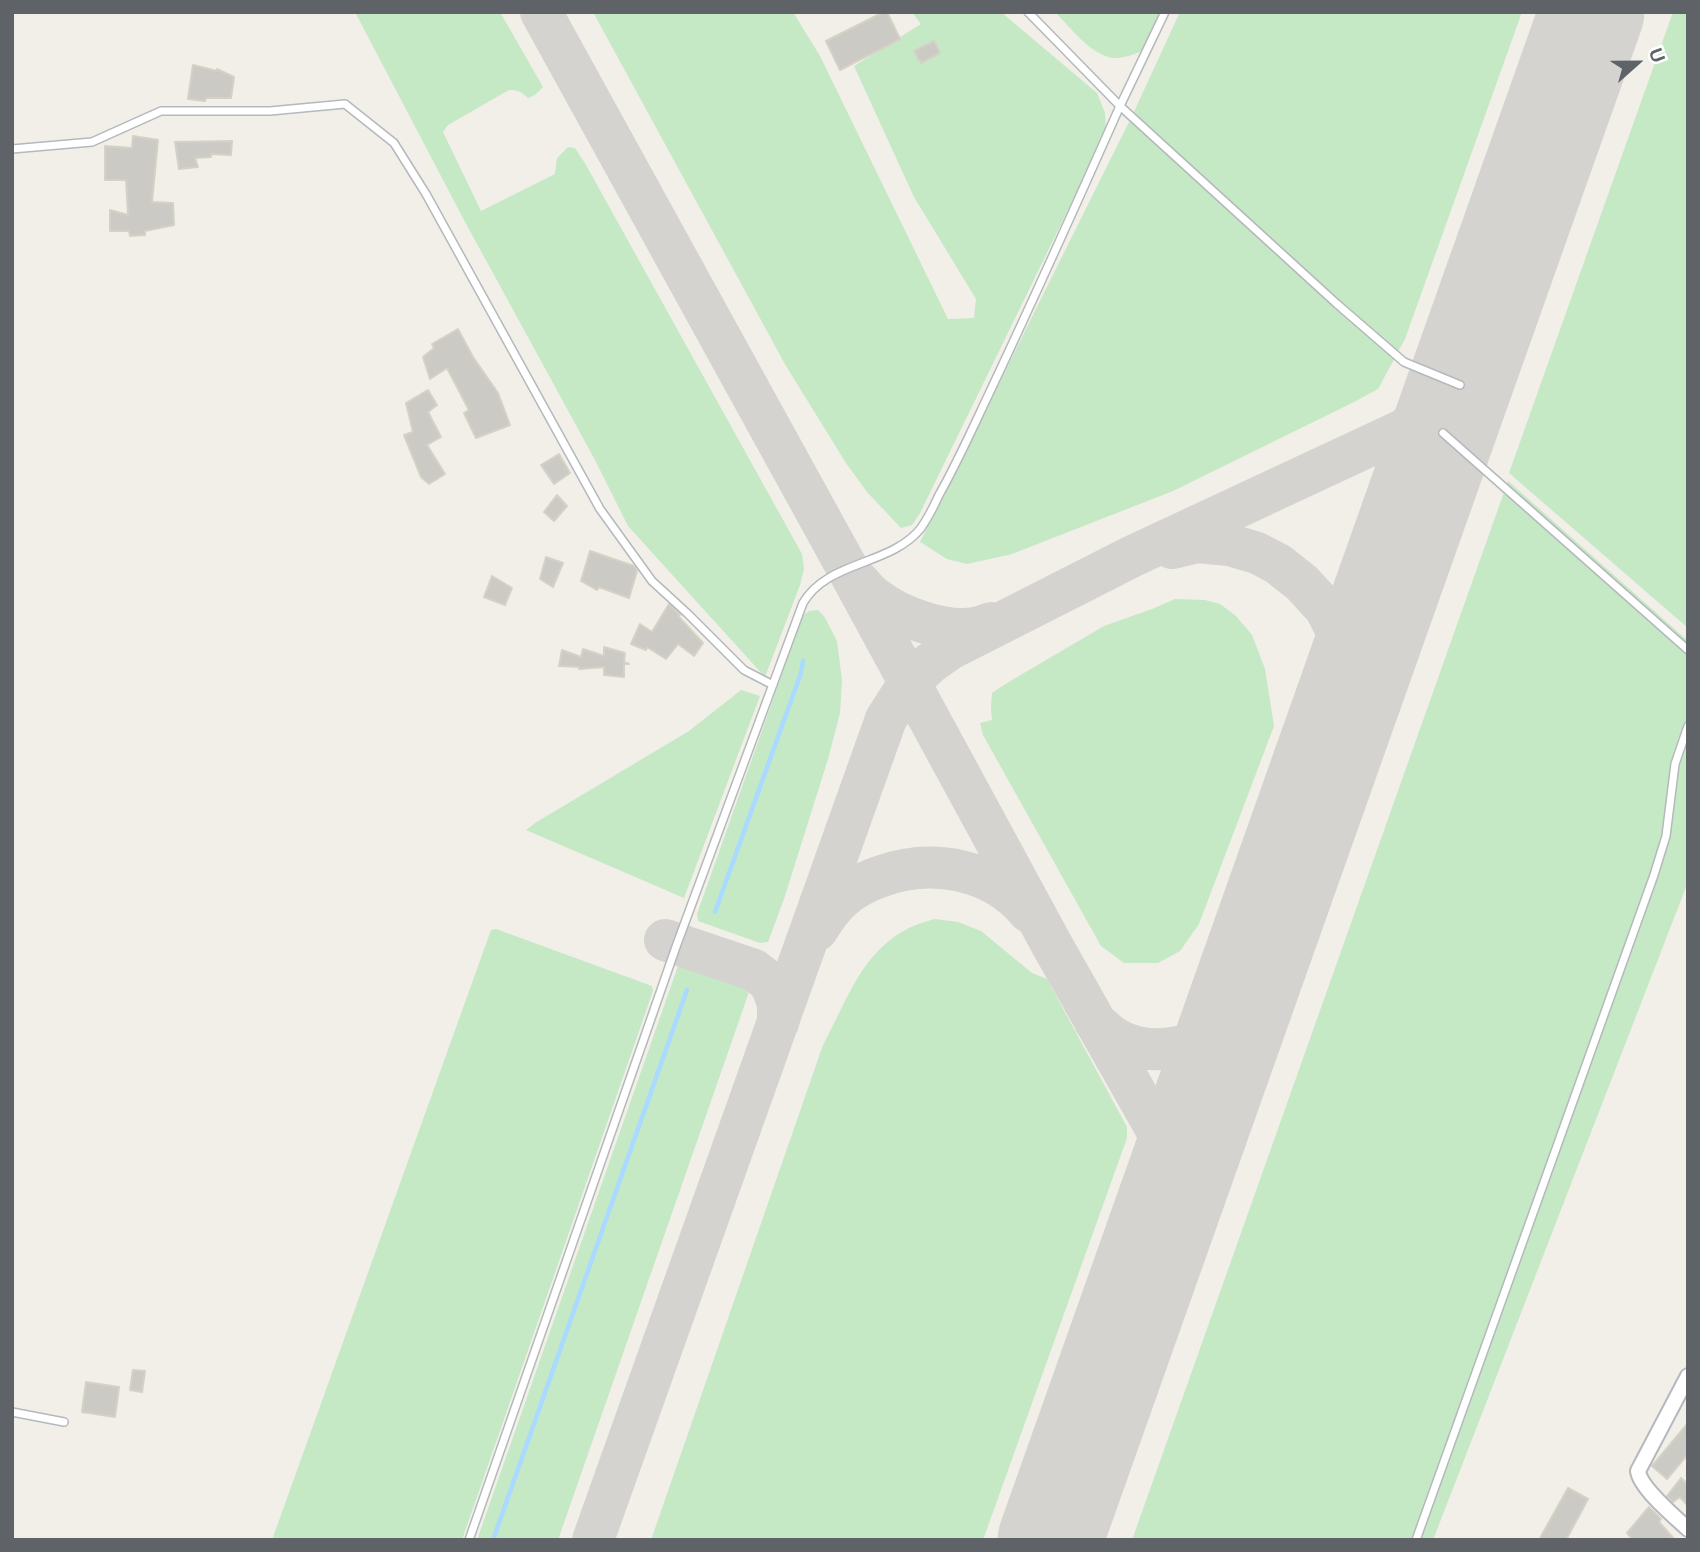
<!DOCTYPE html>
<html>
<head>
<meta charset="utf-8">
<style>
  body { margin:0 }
  #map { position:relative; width:1700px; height:1552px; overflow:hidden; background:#f1efe8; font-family:Helvetica,sans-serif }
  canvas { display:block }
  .frame { position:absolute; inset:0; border:14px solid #5f6368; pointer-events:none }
  .north { position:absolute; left:1602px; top:28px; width:70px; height:70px; -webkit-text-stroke:5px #fff; paint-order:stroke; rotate:69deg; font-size:19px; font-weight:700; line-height:28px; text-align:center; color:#5f6368 }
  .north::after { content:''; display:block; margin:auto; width:24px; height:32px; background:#5f6368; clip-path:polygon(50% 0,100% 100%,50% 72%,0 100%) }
</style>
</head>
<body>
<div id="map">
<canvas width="1700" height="1552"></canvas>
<div class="frame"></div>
<div class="north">U</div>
</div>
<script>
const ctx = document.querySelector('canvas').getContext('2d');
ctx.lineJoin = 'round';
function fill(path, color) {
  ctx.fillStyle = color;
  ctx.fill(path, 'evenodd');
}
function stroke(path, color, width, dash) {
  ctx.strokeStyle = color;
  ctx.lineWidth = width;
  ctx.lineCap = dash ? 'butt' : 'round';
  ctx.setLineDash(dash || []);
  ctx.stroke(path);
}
const green = new Path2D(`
  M355,12H500L543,87L535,95L528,98C522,92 518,90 509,90L448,125L443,132L481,211L555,174L557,158L568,147L575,148L586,165L802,554L804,569L800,585L765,677L628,526L595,460L464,220Z
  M593,12H793L820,56L948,319L974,318L976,299L914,197L854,66L921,24L912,12H1001L1097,93L1105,113L1106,132L920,513L912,525L901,528L867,492L846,463L786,366Z
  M1055,12H1162L1143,51C1134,54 1125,58 1116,58C1093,58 1070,27 1055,12Z
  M1180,12H1522L1405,339L1378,389L1354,402L1173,491L1012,554L967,564L947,559L920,542L1132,116Z
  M1673,12H1688V628L1509,473Z
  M1508,481L1688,641V882L1433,1540H1132Z
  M1175,599L1205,600L1220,604L1236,616L1252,635L1265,669L1274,726L1199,924L1180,951L1158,963H1124L1101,946L983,735L980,723L992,720L991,707L992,693L1007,683L1104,626L1152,609Z
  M818,610L824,616L837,641L842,680L840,713L828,759L784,899L768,942L760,943L698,921L697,914L803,615L809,611Z
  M741,690L760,696L684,898L526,830L535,823L689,731Z
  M935,919L958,922L981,931L1032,973L1047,979L1127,1127V1138L983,1540H651L823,1045C847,1001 861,952 909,928C917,924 927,921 935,919Z
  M496,929L652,986L653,991L462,1540H272L491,930Z
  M690,962L726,977L742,981L749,988L748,995L558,1540H477L678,966L683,963Z`);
const stream = new Path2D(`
  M715,912L801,673L803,661
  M493,1540L687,990`);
const taxiway = new Path2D(`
  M541,12L850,573L1052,945L1155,1127L1168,1157L1172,1179L1167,1210
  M1172,548L1197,542L1230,545L1257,553L1278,564L1302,583L1325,608L1339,635L1347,668L1344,711
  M859,582C864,588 869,594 875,598C899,617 944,633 975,628C980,627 986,625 991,623
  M817,930C824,919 831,908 840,900C851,889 867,881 882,876C933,858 993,869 1029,912
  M665,940L754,970L768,981L773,989L778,1004V1023
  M1095,1022C1101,1027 1107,1033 1113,1037C1150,1061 1195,1045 1231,1029
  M593,1540L886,719L909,683L929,664L950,649L1133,556L1403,430L1435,408L1460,385`);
const runway = new Path2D(`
  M1050,1540L1592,12`);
const building = new Path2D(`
  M884,12H887L900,39L840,70L826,41Z
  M934,41L940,53L921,63L914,51Z
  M193,65L217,71V69L234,77L231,98H206L205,101L188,99Z
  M133,136L158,140L152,202L173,203L174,225L145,231V235L130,236L129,231H110V210L128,215L126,180H105V146L132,148Z
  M232,141L231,155L211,154V157L195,158L198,167L179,169L175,142Z
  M458,329L473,357L498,393L510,425L476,438L464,413L469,410L447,368L430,379L423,357L434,348L432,344Z
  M428,390L437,405L428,412L441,437L427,445L445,474L429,484L421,477L404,435L413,432L406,403Z
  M559,454L570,473L554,484L541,465Z
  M557,495L567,506L554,521L544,512Z
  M590,551L634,566L637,571L629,598L599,587L597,590L581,581Z
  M546,557L563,563L553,587L540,579Z
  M492,576L512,588L505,605L484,597Z
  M669,604L680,615L678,616L703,643L694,656L678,644L666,659L647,647L646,650L631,644L640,624L652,632Z
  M604,647L625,653L624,662L629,664H624V677L604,675V667L579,669V667L559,666L562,650L581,657L583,649L604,656Z
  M133,1370L145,1371L142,1392L130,1390Z
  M86,1382L119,1387L115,1417L82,1412Z
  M1688,1423V1454L1667,1479L1652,1466Z
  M1681,1478L1688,1485V1506L1680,1497L1673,1502L1667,1496Z
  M1568,1488L1588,1499L1566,1540H1539Z
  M1649,1507L1661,1519L1659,1522L1675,1540H1633L1627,1533Z`);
const lane = new Path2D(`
  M1028,12L1120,106L1165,12
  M12,149L92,142L161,111H270L345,104L394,143L426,194L600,509L652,581L688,614L744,670L773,685
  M1443,433L1688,650
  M12,1412L64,1422
  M469,1540L677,944L803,603C828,560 891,566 921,528C928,518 934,506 939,495C956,465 971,432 986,400C1032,303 1076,205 1120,106L1337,304L1404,362L1460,385
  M1416,1540L1654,875L1666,836L1675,764L1688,726`);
const street = new Path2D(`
  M1688,1376L1638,1471C1640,1488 1675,1517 1688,1529`);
fill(green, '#c5e8c5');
stroke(stream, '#aadaff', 4.5);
stroke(taxiway, '#d4d3d0', 42);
stroke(runway, '#d4d3d0', 105);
fill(building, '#cccac5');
stroke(building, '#d6d1c6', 2);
stroke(lane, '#b5b8bc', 10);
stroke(street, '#b5b8bc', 18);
stroke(lane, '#fff', 7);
stroke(street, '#fff', 14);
</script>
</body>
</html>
